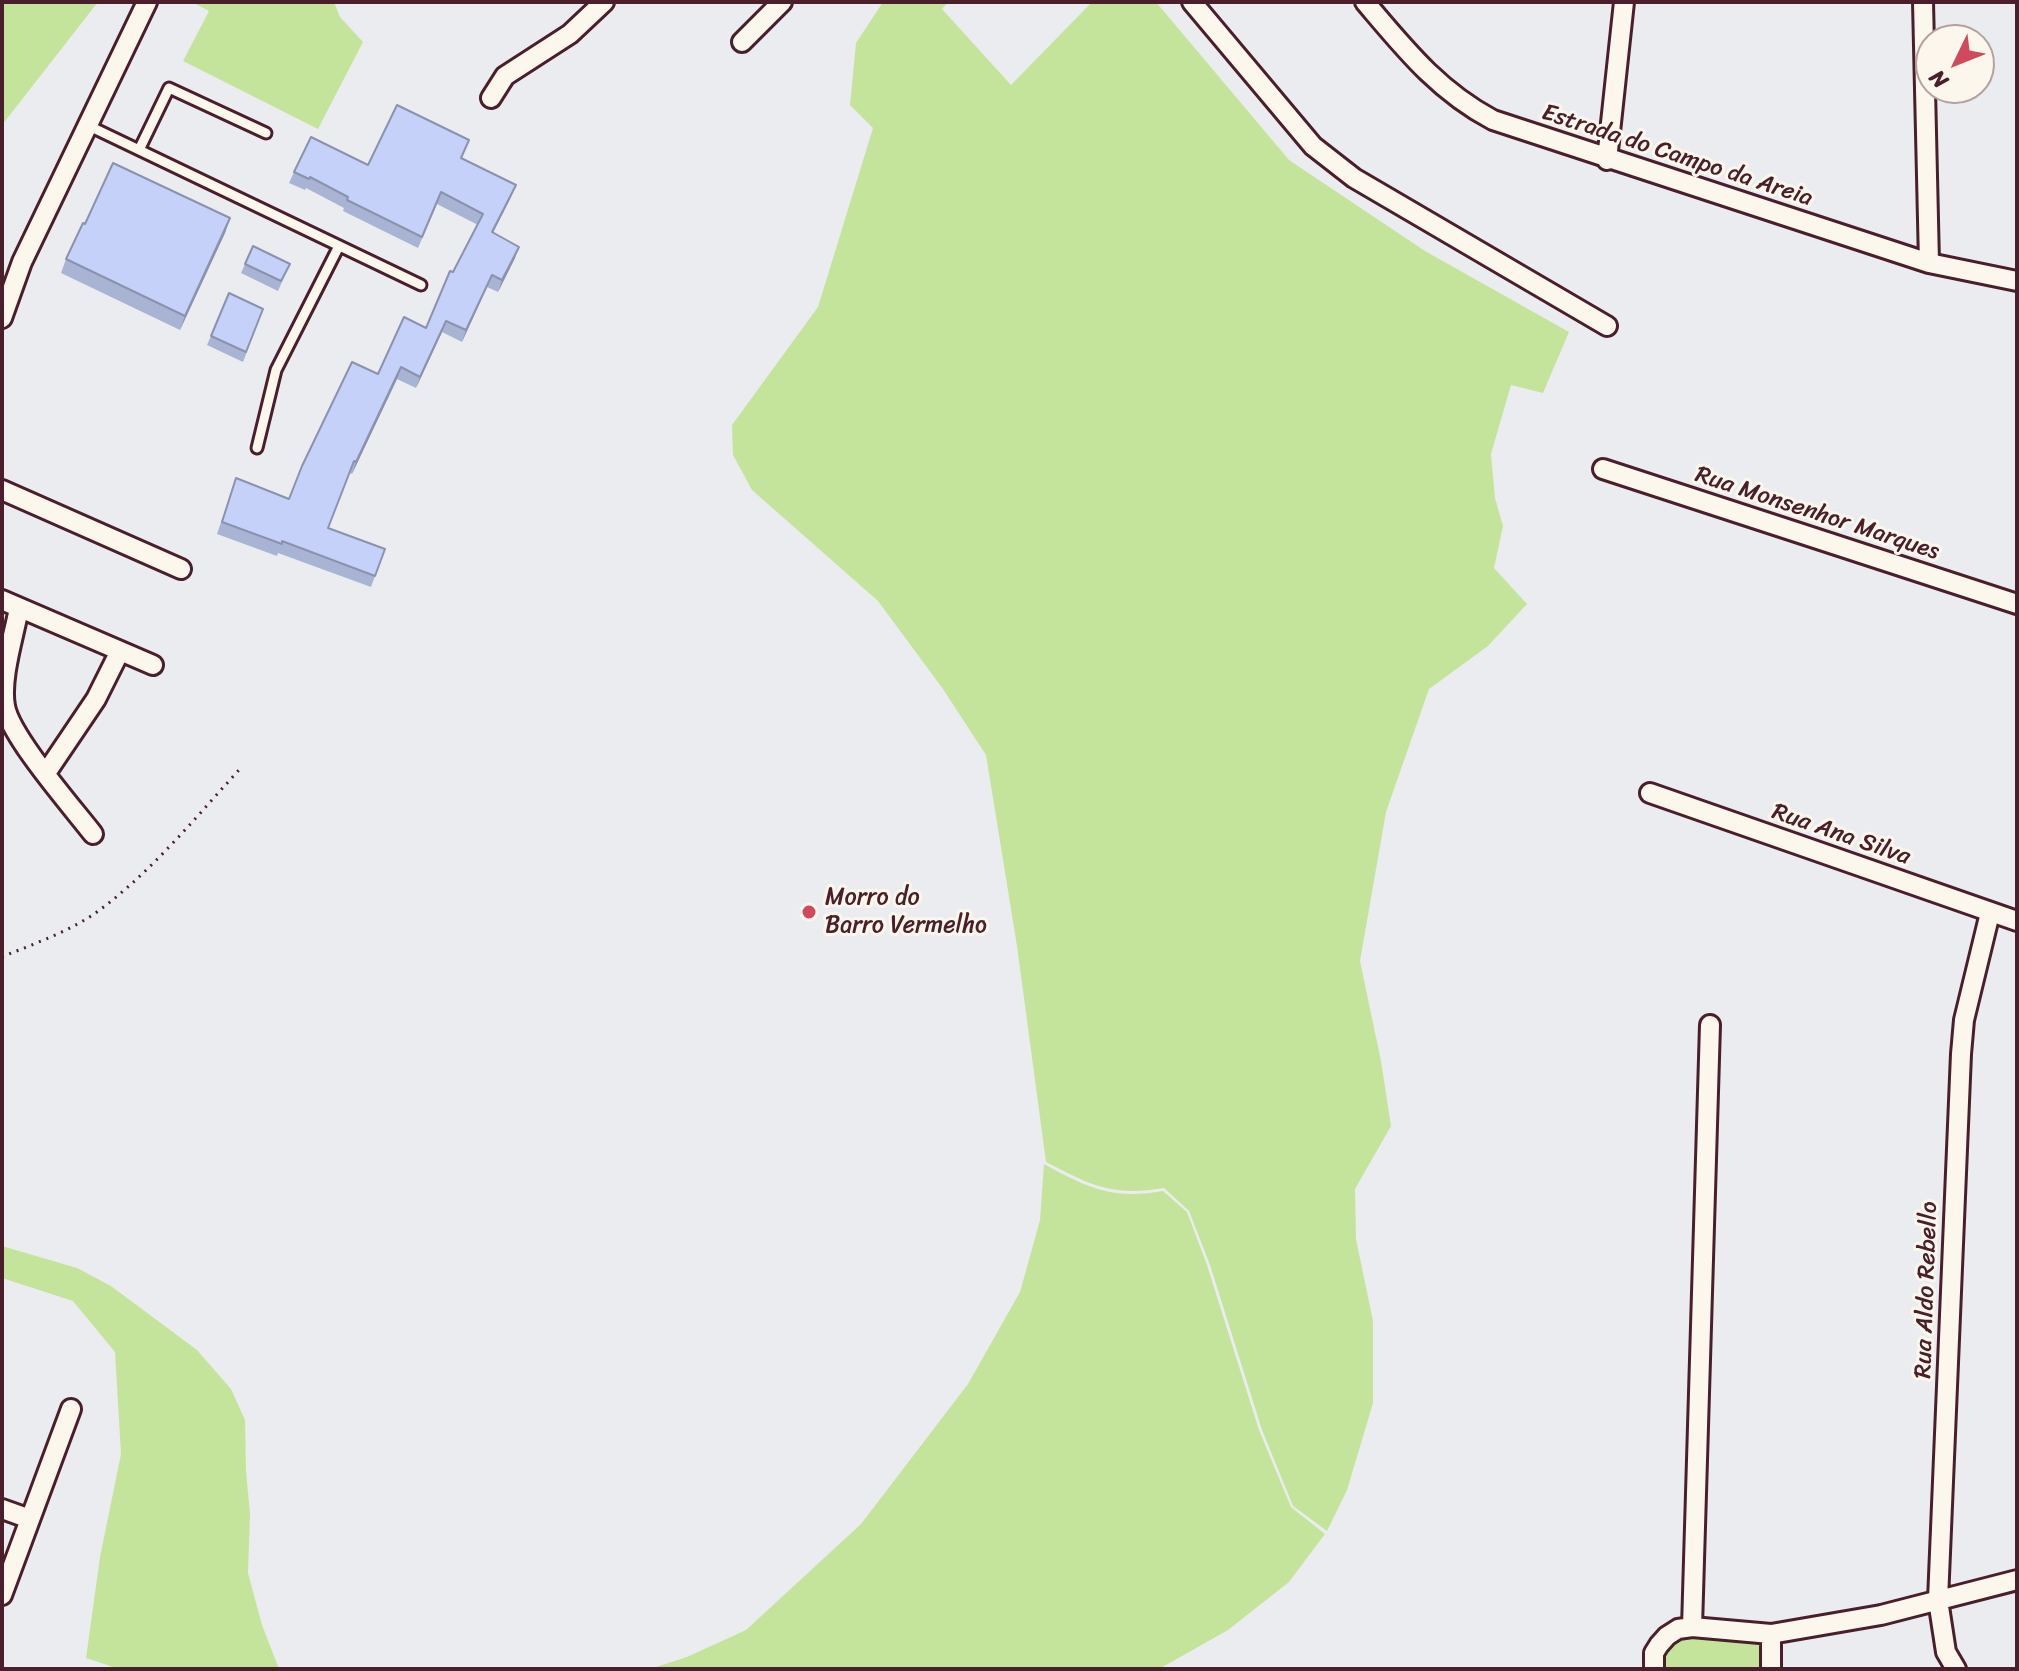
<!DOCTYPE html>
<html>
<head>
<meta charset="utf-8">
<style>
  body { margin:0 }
  #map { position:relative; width:2019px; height:1671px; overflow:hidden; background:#ebecf0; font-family:Sriracha,sans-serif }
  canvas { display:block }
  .frame { position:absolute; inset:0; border:4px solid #4a1f2b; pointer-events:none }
  .north { position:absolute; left:1915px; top:24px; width:80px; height:80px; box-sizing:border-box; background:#fbf7ec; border:2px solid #b4a19f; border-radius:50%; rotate:227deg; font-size:22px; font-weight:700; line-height:32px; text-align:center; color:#4a1f2b }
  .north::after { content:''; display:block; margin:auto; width:28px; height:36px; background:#d1495b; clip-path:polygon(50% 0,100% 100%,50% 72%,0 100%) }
</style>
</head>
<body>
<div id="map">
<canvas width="2019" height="1671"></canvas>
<div class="frame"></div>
<div class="north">N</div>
</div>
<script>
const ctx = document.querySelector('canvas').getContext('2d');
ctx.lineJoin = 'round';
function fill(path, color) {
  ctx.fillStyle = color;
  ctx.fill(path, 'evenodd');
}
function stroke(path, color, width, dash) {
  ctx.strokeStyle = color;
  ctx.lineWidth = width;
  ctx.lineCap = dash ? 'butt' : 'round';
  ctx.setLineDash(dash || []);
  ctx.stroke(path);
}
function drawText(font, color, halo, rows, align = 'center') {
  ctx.font = font + ' Sriracha,sans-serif';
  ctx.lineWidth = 6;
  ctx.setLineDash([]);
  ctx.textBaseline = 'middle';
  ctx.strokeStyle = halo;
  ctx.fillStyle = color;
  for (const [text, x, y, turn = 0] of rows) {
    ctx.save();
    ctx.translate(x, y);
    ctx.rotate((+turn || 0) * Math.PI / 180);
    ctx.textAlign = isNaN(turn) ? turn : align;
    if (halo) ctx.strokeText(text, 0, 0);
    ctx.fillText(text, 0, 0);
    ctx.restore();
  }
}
const green = new Path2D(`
  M2,2H98L2,125Z
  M192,2H334L340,17L363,42L318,129L183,61L209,11Z
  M883,2H948L942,9L1011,85L1092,2H1156L1289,160L1425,251L1569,332L1543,393L1511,385L1491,454L1495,498L1503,526L1494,568L1527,604L1488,646L1429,689L1386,812L1360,961L1381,1061L1391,1126L1355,1189L1356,1239L1373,1321V1403L1347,1490L1327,1531L1293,1506L1262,1430L1210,1265L1189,1211L1164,1188C1113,1197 1090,1185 1046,1162L1017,946L986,755L943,689L878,601L752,490L733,455L732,425L818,307L873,128L850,105L856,43Z
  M1044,1164C1088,1188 1113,1200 1163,1191L1187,1212L1207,1265L1259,1430L1291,1507L1325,1534L1289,1582L1228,1630L1159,1669H650L687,1657L746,1630L861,1524L968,1384L1020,1292L1040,1220Z
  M2,1246L77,1268L111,1286L197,1350L231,1389L245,1420L246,1471L250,1514L248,1573L262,1625L279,1669H119L86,1658L100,1557L121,1454L115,1352L73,1301L2,1278Z
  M1693,1631L1766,1636V1669H1662C1663,1647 1673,1640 1693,1631Z`);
const path = new Path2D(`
  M2,957C35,943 72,931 101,909C153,870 195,818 239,770`);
const service = new Path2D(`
  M87,125L421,285
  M139,150L169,88L266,133
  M257,448L276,370L339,246`);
const minor = new Path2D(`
  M1192,2L1313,146L1354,178L1607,326
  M1365,2C1404,48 1438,91 1493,120L1929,263L2017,281
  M1923,2L1929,263
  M742,42L782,2
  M491,98L505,76L570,34L604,2
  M1607,160L1624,2
  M2,318L22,262L147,2
  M1603,469L2017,604
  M2,490L181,569
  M2,600L153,665
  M19,608C14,636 0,678 5,706C10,736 72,807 93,834
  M46,773L96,699L120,651
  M1650,793L2017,921
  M2,1509L30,1519
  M2,1595L71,1409
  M1692,1627L1710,1025
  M1654,1669V1653L1659,1645L1667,1636L1678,1629L1692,1627L1771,1634L1881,1615L2017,1580
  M1771,1669V1634
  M1956,1669L1946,1652L1938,1600L1961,1054L1964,1020L1990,913`);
const wall = new Path2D(`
  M462,159L511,197L493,233L515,258L498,292L487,287L462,342L442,332L416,388L397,379L352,474L350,473L328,528L385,549L371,587L278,553L277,556L217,534L236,478L289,499L378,374L426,328L478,225L437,204L418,248L343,211L344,208L306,188L305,190L289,183L294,172L368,165Z
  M230,218L225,233L180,330L61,273L66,259L85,224Z
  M245,264H290L278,291L241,273Z
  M263,309L243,362L207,345L211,336Z`);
const shadedWall = new Path2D(`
  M516,185L511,197L487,244L492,232Z
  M230,218L225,233L180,330L185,316Z
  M519,247L515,258L498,292L502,280Z
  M492,275L487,287L462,342L466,330Z
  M446,321L442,332L416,388L420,377Z
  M401,367L397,379L352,474L356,462Z`);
const building = new Path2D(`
  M397,105L469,140L461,158L516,185L492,232L519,247L502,280L492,275L466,330L446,321L420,377L401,367L356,462L354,461L328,528L385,549L375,576L282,541V544L222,522L236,478L289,499L302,466L352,362L378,374L404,317L426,328L450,271L453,272L483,214L441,192L422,237L347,200L348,197L310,177L309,179L294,172L311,137L368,165Z
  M113,163L230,218L185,316L66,259L83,223L85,224Z
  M253,246L290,264L281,281L245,264Z
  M229,293L263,309L246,352L211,336Z`);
const markers = [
  [809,912,8,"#d1495b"]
];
const streetNames = [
  ["Estrada do Campo da Areia",1677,156,18],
  ["Rua Monsenhor Marques",1817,514,18],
  ["Rua Ana Silva",1841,835,19],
  ["Rua Aldo Rebello",1927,1290,-88]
];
const poiNames = [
  ["Morro do",825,898],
  ["Barro Vermelho",825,926]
];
fill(green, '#c4e49c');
stroke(service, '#4a1f2b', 15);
stroke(minor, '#4a1f2b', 24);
stroke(path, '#4a1f2b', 3, [2, 6]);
stroke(service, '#fbf7ec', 9);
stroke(minor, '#fbf7ec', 18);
fill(wall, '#a9b4d5');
fill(shadedWall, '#8a92ae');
fill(building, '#c5d1f8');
stroke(building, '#8a92ae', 2);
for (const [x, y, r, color] of markers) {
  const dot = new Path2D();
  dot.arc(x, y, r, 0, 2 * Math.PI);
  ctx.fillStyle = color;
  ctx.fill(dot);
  stroke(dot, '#fbf7ec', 3);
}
drawText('24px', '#4a1f2b', '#fbf7ec', streetNames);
drawText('24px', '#4a1f2b', '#fbf7ec', poiNames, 'left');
</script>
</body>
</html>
